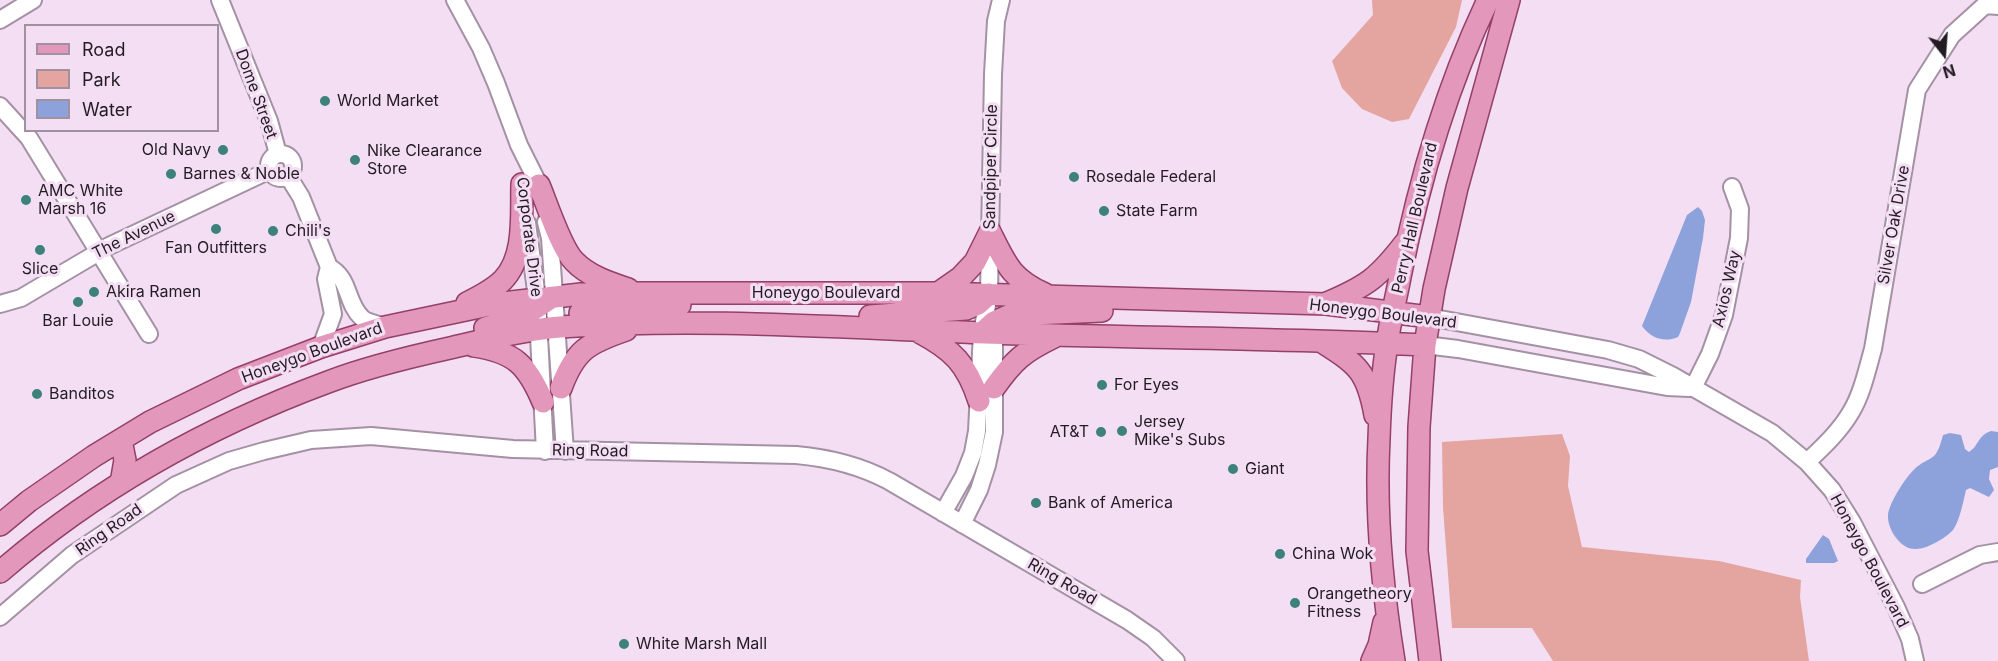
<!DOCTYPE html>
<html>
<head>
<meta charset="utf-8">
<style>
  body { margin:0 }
  #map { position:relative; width:1998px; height:661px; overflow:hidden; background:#f3def3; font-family:Inter,sans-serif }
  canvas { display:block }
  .legend { position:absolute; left:24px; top:24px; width:195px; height:108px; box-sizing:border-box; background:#f3def3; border:2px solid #a090a0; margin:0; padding:8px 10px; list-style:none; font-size:18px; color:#241c24 }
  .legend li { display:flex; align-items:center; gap:12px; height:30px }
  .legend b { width:30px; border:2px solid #a090a0 }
  .north { position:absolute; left:1914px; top:24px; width:60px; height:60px; -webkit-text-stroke:4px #f3def3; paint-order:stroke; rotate:163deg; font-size:16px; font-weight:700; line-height:24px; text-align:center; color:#241c24 }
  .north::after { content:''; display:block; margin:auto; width:21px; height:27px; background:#241c24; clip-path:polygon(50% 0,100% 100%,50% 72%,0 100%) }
</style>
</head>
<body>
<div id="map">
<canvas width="1998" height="661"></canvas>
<ul class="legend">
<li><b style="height:8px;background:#e398bb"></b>Road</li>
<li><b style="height:16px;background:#e4a4a0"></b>Park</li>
<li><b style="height:16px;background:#8da1da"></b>Water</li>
</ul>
<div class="north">N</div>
</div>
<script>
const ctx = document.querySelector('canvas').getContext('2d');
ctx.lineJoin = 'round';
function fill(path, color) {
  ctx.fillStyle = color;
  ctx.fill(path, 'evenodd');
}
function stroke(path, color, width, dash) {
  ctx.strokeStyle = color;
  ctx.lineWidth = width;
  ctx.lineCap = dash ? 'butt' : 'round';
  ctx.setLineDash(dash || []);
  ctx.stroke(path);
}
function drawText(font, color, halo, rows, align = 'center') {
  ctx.font = font + ' Inter,sans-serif';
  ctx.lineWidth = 6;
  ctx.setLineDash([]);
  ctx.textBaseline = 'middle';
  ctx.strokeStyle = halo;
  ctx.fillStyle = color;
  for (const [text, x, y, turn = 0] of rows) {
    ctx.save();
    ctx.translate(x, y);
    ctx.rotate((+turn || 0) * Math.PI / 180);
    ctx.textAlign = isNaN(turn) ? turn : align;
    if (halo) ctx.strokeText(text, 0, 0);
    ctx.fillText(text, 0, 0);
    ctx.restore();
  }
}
const green = new Path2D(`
  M1372,0H1462L1456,27L1409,119L1392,122L1362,109L1342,88L1332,61L1373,15Z
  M1562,434L1570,456L1568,486L1582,547L1719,561L1801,580L1800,597L1809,661H1553L1532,628H1452L1443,507L1442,442Z`);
const water = new Path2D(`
  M1698,207L1702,211L1705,220L1703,238L1691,302L1680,333L1678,337C1663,343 1651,338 1642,326L1687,215Z
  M1991,431L1998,432V467L1990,470L1989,479L1994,490L1989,497L1970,488L1966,490C1963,502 1960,520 1953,530C1946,538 1927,549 1916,549C1901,550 1888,530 1888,517C1887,505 1908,473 1918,466C1923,462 1929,460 1934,456C1939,451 1941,442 1943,435L1950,433L1961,435L1965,449L1969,452C1979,446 1977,436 1991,431Z
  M1823,535L1829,539L1838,561L1834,563H1806V559Z`);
const minor = new Path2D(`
  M220,0L269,121L278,154
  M455,0L481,48L496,83L519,145L539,185L541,196
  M0,20L33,0
  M0,106L29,138L149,334
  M269 166a12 12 0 1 1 24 0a12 12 0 1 1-24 0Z
  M288,176L301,197L329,267L326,279L333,314L321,347
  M546,222L550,238L565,451
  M527,223L537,298L545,451
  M329,267C351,279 345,302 362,318C367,323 378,324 385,327
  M0,304L21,298L109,246L270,170
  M1429,317L1608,350L1639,359L1673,376L1772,433L1807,462L1832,490L1852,522L1896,607L1910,639L1915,661
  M1425,345L1458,349L1667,387L1689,388
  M1693,388L1710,354L1724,315L1739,238L1740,209L1732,187
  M1807,462C1823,447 1840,431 1851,412C1862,394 1867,370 1873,349L1917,90L1952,35L1985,5L1998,6
  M943,513L964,476L973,453L977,431L982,333L989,294L993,74L996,21L1001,0
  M962,524L979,490L987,465L994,432V321
  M1922,584L1980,555L1998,552
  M0,617L72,555L176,485L229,461L264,451L311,440L371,436L513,449L796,455C830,458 859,465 889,481L1127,620L1153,638L1176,661`);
const major = new Path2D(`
  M539,185C547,204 561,248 574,261C588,276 610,283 628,289
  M990,232C1006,264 1011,279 1045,294
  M938,293L961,277L975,262L990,232
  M467,303C479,297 493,290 503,280C526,256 521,214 522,184
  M1327,303C1367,286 1378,278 1405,243
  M580,313L680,305
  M870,316L966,309L978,304L989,294
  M485,328L522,317L551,298
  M919,332C953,350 967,364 979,401
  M982,333L994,322L1010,315L1102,311
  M1322,342C1358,365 1367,371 1375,415
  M474,346C514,352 527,364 543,402
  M561,388C575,350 588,343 626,330
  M994,388C1014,360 1023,352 1054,337
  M121,440L125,460L121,483
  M0,525L29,501L94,456L150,422L238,379L321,347L385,327L494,304L581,294L637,293H938L1326,304L1429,317
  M0,572C96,489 209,426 328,382C367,367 409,357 450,348C485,340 523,330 560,327C702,317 843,328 985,333C1132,338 1279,338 1425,345
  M1372,661L1379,645L1384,622
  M1394,661C1382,587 1375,514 1379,439C1380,408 1382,375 1387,344C1390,321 1396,299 1400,277C1419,181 1446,88 1488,0
  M1430,661L1417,551L1419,427L1425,345L1434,289L1457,188L1509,0`);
const markers = [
  [325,101,6,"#3c827a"],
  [223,150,6,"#3c827a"],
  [355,160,6,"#3c827a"],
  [171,174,6,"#3c827a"],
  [1074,177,6,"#3c827a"],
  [26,200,6,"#3c827a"],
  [1104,211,6,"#3c827a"],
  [216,229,6,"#3c827a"],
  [273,231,6,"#3c827a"],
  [40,250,6,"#3c827a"],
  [94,292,6,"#3c827a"],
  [78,302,6,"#3c827a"],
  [1102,385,6,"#3c827a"],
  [37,394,6,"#3c827a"],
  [1122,431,6,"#3c827a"],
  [1101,432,6,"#3c827a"],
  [1233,469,6,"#3c827a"],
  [1036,503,6,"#3c827a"],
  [1280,554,6,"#3c827a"],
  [1295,603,6,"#3c827a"],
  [624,644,6,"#3c827a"]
];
const streetNames = [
  ["Dome Street",256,94,70],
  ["Sandpiper Circle",991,167,-89],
  ["Perry Hall Boulevard",1415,218,-77],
  ["Silver Oak Drive",1894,225,-80],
  ["The Avenue",134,235,-26],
  ["Corporate Drive",529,237,83],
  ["Axios Way",1727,289,-77],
  ["Honeygo Boulevard",826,293],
  ["Honeygo Boulevard",1383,314,7],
  ["Honeygo Boulevard",312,353,-20],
  ["Ring Road",590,451,1],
  ["Ring Road",109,530,-35],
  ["Honeygo Boulevard",1869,561,62],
  ["Ring Road",1062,582,30]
];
const poiNames = [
  ["World Market",337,101],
  ["Old Navy",211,150,"right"],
  ["Nike Clearance",367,151],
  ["Store",367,169],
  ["Barnes & Noble",183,174],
  ["Rosedale Federal",1086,177],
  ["AMC White",38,191],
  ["Marsh 16",38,209],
  ["State Farm",1116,211],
  ["Chili's",285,231],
  ["Fan Outfitters",216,248,"center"],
  ["Slice",40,269,"center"],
  ["Akira Ramen",106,292],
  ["Bar Louie",78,321,"center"],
  ["For Eyes",1114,385],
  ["Banditos",49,394],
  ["Jersey",1134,422],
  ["Mike's Subs",1134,440],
  ["AT&T",1089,432,"right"],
  ["Giant",1245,469],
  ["Bank of America",1048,503],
  ["China Wok",1292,554],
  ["Orangetheory",1307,594],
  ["Fitness",1307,612],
  ["White Marsh Mall",636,644]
];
fill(green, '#e4a4a0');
fill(water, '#8da1da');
stroke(minor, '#a491a4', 20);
stroke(major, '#944068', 24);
stroke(minor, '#fff', 16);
stroke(major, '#e398bb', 21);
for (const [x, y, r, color] of markers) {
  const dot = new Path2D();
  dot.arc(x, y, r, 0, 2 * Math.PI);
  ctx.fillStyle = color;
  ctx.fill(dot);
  stroke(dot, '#f3def3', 2);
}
drawText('16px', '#241c24', '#f3def3', streetNames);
drawText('16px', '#241c24', '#f3def3', poiNames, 'left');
</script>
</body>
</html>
